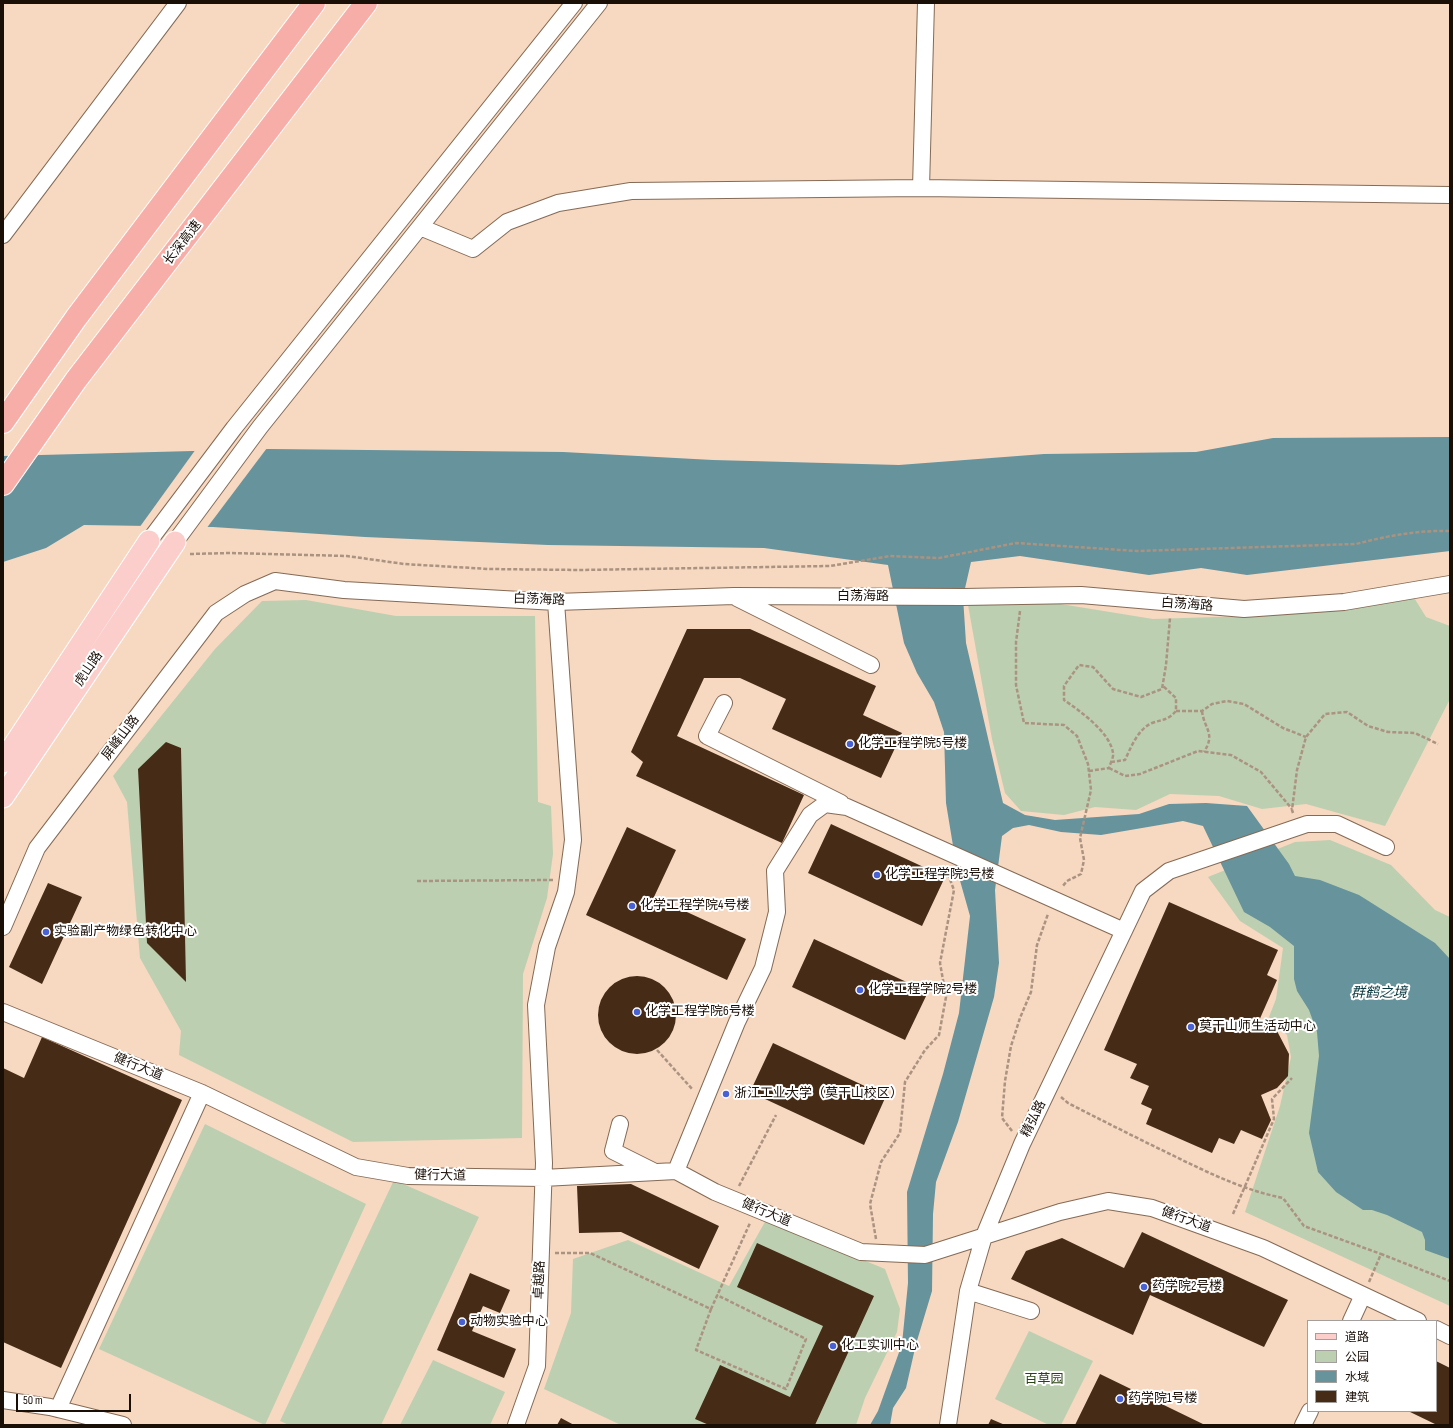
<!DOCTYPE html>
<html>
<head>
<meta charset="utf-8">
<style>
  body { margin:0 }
  #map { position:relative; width:1453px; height:1428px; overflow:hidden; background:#f7d8c1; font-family:"Sofia Sans Condensed","Noto Sans SC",sans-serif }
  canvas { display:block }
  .frame { position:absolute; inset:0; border:4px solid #190f07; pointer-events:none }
  .legend { position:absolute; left:1307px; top:1320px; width:130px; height:92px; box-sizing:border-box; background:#fff; border:1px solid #a39f9c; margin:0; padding:5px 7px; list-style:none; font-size:12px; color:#190f07 }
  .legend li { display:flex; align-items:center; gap:8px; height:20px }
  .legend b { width:20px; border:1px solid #a39f9c }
  .scale { position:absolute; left:16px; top:1394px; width:115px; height:18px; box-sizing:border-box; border:2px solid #190f07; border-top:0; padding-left:5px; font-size:12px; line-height:14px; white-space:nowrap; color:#190f07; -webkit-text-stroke:3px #fff; paint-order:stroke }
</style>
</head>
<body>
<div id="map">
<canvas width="1453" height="1428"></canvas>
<div class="frame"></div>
<ul class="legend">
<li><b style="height:5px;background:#fbcecb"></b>道路</li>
<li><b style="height:11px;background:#bdcfb1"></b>公园</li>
<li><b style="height:11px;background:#66939c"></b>水域</li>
<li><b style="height:11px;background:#462c17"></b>建筑</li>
</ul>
<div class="scale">50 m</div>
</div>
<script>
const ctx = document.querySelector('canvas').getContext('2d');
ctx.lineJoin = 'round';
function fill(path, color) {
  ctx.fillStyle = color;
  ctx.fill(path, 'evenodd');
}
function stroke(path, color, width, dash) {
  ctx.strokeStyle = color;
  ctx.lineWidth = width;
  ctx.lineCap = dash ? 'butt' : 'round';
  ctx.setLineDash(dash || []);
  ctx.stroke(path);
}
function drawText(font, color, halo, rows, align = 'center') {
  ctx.font = font + ' "Sofia Sans Condensed","Noto Sans SC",sans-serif';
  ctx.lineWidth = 4;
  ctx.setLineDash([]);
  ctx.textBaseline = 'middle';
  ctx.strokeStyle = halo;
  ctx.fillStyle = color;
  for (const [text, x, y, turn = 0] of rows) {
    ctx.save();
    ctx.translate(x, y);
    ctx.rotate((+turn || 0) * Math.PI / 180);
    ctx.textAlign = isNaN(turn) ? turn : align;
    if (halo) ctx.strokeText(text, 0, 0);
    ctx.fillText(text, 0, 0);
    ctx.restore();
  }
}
const green = new Path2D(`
  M1413,596L1426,617L1450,626V699L1385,826L1306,804L1262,809L1219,796L1170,794L1136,810L1095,807L1064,815L1021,811L1005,793L992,739L968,605L1042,601L1153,619L1280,615Z
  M306,600L396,616H535L538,802L551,806L553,854L547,898L523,974L522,1138L353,1142L179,1055L181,1031L140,958L127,802L113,776L215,649L262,601Z
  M1330,840L1391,865L1435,910L1450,917V1306L1245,1212L1280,1106L1291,1057L1287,1035L1269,1017L1276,999L1283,948L1240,921L1208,877L1295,842Z
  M205,1124L366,1204L265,1425L99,1349Z
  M394,1180L479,1217L381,1425H289L280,1421Z
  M766,1220L885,1269L900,1309L897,1332L865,1398L856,1425H621L544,1389L571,1313L573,1259L628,1240L729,1286Z
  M1029,1331L1093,1361L1061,1425H1049L995,1399Z
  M433,1360L505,1392L490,1425H400Z`);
const water = new Path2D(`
  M1450,437V551L1247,575L1201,568L1149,575L1020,556L971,562L963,597L966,643L1003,803L1025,815L1055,820L1139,814L1169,804L1206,803L1247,806L1289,864L1295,876L1320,880L1359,895L1435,943L1450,959V1259L1425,1250V1240L1422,1232L1387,1215L1372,1210H1363L1336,1192L1318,1172L1309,1133L1319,1056L1317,1032L1309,1010L1297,991L1294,979V946L1270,927L1244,912L1203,826L1183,821L1101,835L1061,832L1029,825L1013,828L1002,836L995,890L999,963L994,997L958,1122L936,1182L933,1214L932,1291L916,1344L906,1388L893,1408L890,1425H870L878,1411L902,1344L908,1283L907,1192L943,1074L959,1013L970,916L957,870L946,803L944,732L934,702L917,673L904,643L888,565L764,548L548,545L365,537L213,527L84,525L46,548L3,562V456L269,449L563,452L713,460L899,465L1044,454L1196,452L1273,438Z`);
const pier = new Path2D(`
  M267,448L206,529L139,528L196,449Z`);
const building = new Path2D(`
  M687,629H750L876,686L863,715L902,733L881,778L772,729L786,699L740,678H704L677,736L804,795L782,843L636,776L643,762L631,752Z
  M166,742L181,748L186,982L147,943L138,769Z
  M831,824L945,877L922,926L808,873Z
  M627,827L676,850L654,897L746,939L727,980L586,915Z
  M48,883L82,897L42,984L9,967Z
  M1169,902L1278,950L1267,975L1277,980L1258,1023L1277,1031L1289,1054L1288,1076L1277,1088L1261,1095L1271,1120L1262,1139L1241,1130L1234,1144L1219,1138L1212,1153L1146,1124L1152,1109L1141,1104L1149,1086L1130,1078L1137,1064L1104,1050Z
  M814,939L928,992L905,1040L792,987Z
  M598 1015a39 39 0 1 1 78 0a39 39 0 1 1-78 0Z
  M42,1037L182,1100L61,1368L3,1342V1068L24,1078Z
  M773,1043L886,1096L864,1145L750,1092Z
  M631,1184L719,1226L699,1269L621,1232L579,1233L577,1186Z
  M1142,1232L1288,1300L1264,1347L1150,1295L1133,1335L1011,1279L1026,1251L1062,1238L1124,1268Z
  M757,1243L874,1296L815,1425H709L695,1419L720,1365L790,1397L823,1326L737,1287Z
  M470,1273L510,1290L500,1313L483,1306L472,1331L516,1349L504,1378L437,1350Z
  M1436,1361L1450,1368V1425H1437L1408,1411H1436Z
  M1100,1374L1205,1425H1075Z
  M561,1418L574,1425H557Z
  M991,1419L1005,1425H988Z`);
const path = new Path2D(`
  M190,554L230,553L347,556L404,564L489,569L579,570L830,566L890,556L939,558L1016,543L1137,551L1356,544C1387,536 1418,530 1450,531
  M1020,611L1016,642V685L1024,723L1064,725L1077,736L1088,764L1091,790L1080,838L1084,860L1081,874L1067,881L1062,887
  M1176,711H1202L1212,704L1227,701L1244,704L1283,728L1306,737
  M1202,711C1204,729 1216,733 1204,752
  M1111,762L1125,760C1131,747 1138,729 1152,723C1163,719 1167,721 1176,711V698L1163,686
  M1109,768L1125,776L1140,774L1198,751L1231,755L1261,772L1292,809
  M1089,771L1109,768C1110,764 1114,757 1113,753C1110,732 1080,711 1064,700V686L1079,665L1093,667L1113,689L1141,697L1162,689L1166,665L1170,618
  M1293,813L1292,810L1297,770L1306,737L1325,714L1347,712L1368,726L1388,732L1415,733L1438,744
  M417,881L553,880
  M657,1050L693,1090
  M1061,1097L1068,1103C1103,1121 1137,1138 1172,1155C1209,1173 1243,1190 1283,1198L1304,1226L1381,1254
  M1012,1131L1002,1118L1005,1081L1011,1046L1020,1018L1031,992L1037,945L1048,914
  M739,1186L776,1115
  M1233,1214L1274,1119L1272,1099L1292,1078
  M876,1239L870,1204L881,1162L900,1133L905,1082L925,1050L939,1035L946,997L940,963L954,890L946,869
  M555,1253H590L711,1309L750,1223
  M1369,1282L1381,1254L1450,1281
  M711,1309L696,1350L786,1389L806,1339L717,1295`);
const minor = new Path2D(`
  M921,188L926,3
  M420,227L473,249L507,222L558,203L631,191L921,188L1450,195
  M3,235L178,3
  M149,541L234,428L574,3
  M175,542L260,427L599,3
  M737,598L871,665
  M724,703L707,736L841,803
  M3,927L37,848L216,613L245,594L275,581L344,590L556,602L734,596L963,597L1081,595L1244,609L1344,602L1450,584
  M3,1012L202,1093L356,1167L408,1176L543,1178L676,1171L715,1192L861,1252L925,1255L1060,1212L1108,1201L1152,1208L1263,1248L1418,1321
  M620,1124L613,1151L653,1171
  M676,1171L737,1022L763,968L777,912L775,871L810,815L825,804L847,807L1124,931
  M968,1291L1031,1311
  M1351,1321L1363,1295
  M1436,1329L1450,1336
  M3,1400L50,1407L123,1425
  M58,1409L202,1093
  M516,1425L537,1366L544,1163L536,1005L547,947L566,892L573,840L556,602
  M948,1425L968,1291L984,1236L1022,1144L1143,891L1169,871L1307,824H1337L1386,847
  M1303,1425L1310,1411`);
const major = new Path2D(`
  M3,762L149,541
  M3,797L175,542`);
const highway = new Path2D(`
  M3,422L76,318L314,3
  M3,484L76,380L366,3`);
const markers = [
  [850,744,4,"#4862d6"],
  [877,875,4,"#4862d6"],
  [632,906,4,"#4862d6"],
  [46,932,4,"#4862d6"],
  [860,990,4,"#4862d6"],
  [637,1012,4,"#4862d6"],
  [1191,1027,4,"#4862d6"],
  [726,1094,4,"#4862d6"],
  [1144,1287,4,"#4862d6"],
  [462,1322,4,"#4862d6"],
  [833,1346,4,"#4862d6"],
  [1120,1399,4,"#4862d6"]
];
const streetNames = [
  ["长深高速",183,243,-52],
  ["白荡海路",863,597],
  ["白荡海路",539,600,2],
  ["白荡海路",1187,605,4],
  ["虎山路",89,669,-56],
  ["屏峰山路",121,738,-53],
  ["健行大道",138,1067,22],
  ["精弘路",1034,1119,-64],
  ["健行大道",440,1176,1],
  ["健行大道",766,1213,23],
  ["健行大道",1186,1220,20],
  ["卓越路",540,1280,-88]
];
const poiNames = [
  ["化学工程学院5号楼",858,744],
  ["化学工程学院3号楼",885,875],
  ["化学工程学院4号楼",640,906],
  ["实验副产物绿色转化中心",54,932],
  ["化学工程学院2号楼",868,990],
  ["化学工程学院6号楼",645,1012],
  ["莫干山师生活动中心",1199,1027],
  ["浙江工业大学（莫干山校区）",734,1094],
  ["药学院2号楼",1152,1287],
  ["动物实验中心",470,1322],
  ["化工实训中心",841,1346],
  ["药学院1号楼",1128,1399]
];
const parkNames = [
  ["百草园",1044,1380]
];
const waterNames = [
  ["群鹤之境",1379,993]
];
fill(green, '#bdcfb1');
fill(water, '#66939c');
fill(pier, '#f7d8c1');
fill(building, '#462c17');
stroke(minor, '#856a55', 18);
stroke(major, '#fff', 23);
stroke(highway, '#fff', 24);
stroke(path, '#ab9381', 2.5, [4, 2]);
stroke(minor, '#fff', 16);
stroke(major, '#fbcecb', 21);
stroke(highway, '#f8aea8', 22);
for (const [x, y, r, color] of markers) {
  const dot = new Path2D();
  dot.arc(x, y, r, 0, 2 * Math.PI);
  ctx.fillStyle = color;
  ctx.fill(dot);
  stroke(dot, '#fff', 1.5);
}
drawText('13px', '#190f07', '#fff', streetNames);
drawText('13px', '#190f07', '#fff', poiNames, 'left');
drawText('13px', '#284211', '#fff', parkNames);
drawText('italic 14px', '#0b383f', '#fff', waterNames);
</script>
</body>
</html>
